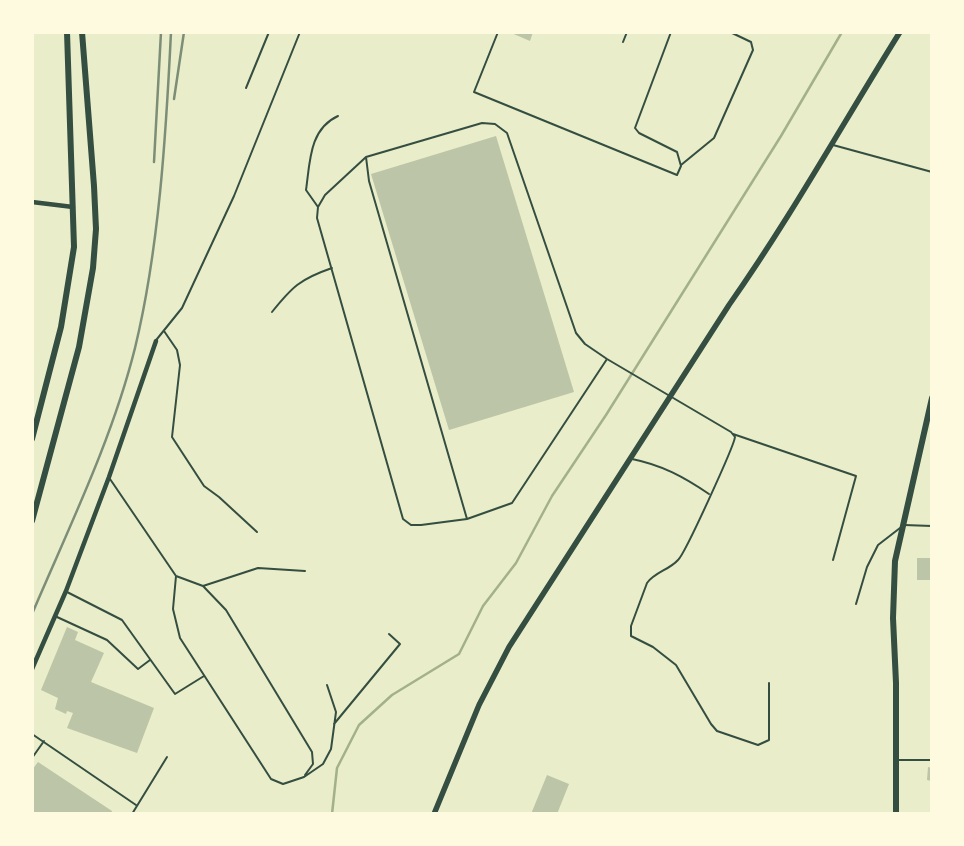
<!DOCTYPE html>
<html>
<head>
<meta charset="utf-8">
<style>
  body { margin:0 }
  #map { position:relative; width:964px; height:846px; overflow:hidden; background:#e9edc9; font-family:"Source Sans 3",sans-serif }
  canvas { display:block }
  .frame { position:absolute; inset:0; border:34px solid #fefae0; pointer-events:none }
</style>
</head>
<body>
<div id="map">
<canvas width="964" height="846"></canvas>
<div class="frame"></div>
</div>
<script>
const ctx = document.querySelector('canvas').getContext('2d');
ctx.lineJoin = 'round';
function stroke(path, color, width, dash) {
  ctx.strokeStyle = color;
  ctx.lineWidth = width;
  ctx.lineCap = dash ? 'butt' : 'round';
  ctx.setLineDash(dash || []);
  ctx.stroke(path);
}
function fill(path, color) {
  ctx.fillStyle = color;
  ctx.fill(path, 'evenodd');
}
const stream = new Path2D(`
  M332,814L337,768L359,725L392,695L459,654L483,606L516,563L552,496L606,415L781,136L842,32`);
const building = new Path2D(`
  M509,32H533L530,41Z
  M496,136L574,392L449,430L371,174Z
  M917,558H931L932,580H917Z
  M67,627L78,632L75,640L104,653L91,682L154,708L137,753L67,728L73,713L67,711L66,714L55,709L58,698L41,690Z
  M38,762L112,811L111,814H32V770Z
  M928,767L932,768V781L927,780Z
  M547,775L569,784L557,814H531Z`);
const service = new Path2D(`
  M498,32L474,92L677,175L681,166L677,152L639,133L635,128L671,32
  M623,42L627,32
  M246,88L269,32
  M833,145L932,172
  M366,157L369,181L467,519
  M681,165L714,138L753,50L751,42L730,32
  M318,207L306,190C310,163 309,129 338,116
  M272,312C292,287 300,279 332,268
  M164,331L177,350L180,365L172,437L204,486L219,497L257,532
  M157,339L182,308L234,196L300,32
  M607,359L512,503L467,519L421,525H411L403,519L317,218L318,207L325,195L366,157L482,123L495,124L507,133L576,333L585,344L607,359L731,432L735,437C734,446 685,554 678,560C669,570 655,572 647,583L631,626V636L653,647L676,665L711,724L717,731L758,745L769,740V683
  M733,434L856,476L833,560
  M632,459C662,465 684,477 709,494
  M110,479L176,576L173,609L180,638L271,779L283,784L304,777L323,764L331,749L336,712L327,685
  M904,525L932,526
  M176,576L203,586L226,610L312,752L313,764L305,775
  M203,586L258,568L305,571
  M67,592L122,620L175,694L204,676
  M856,604L867,567L878,545L900,528
  M57,617L107,640L138,669L150,660
  M334,724L400,644L389,634
  M32,734L136,805
  M32,758L44,741
  M899,760H932
  M132,814L167,757`);
const minor = new Path2D(`
  M32,202L73,207
  M32,669L66,591L109,477L156,341`);
const tertiary = new Path2D(`
  M434,814L479,705L509,647L729,305C791,217 843,123 900,32`);
const secondary = new Path2D(`
  M32,439L61,327L74,247L67,32
  M32,521L79,347L93,268L96,229L94,186L82,32
  M896,814V683L893,618L895,561L932,398`);
const rail = new Path2D(`
  M174,99L184,32
  M154,162L161,32
  M32,614C69,527 112,440 135,348C159,249 166,135 171,32`);
stroke(stream, '#a3b18a', 2.5);
fill(building, '#bcc5a7');
stroke(service, '#344e41', 2);
stroke(minor, '#344e41', 4.5);
stroke(tertiary, '#344e41', 5.5);
stroke(secondary, '#344e41', 6);
stroke(rail, '#7c8e77', 2.5);
</script>
</body>
</html>
